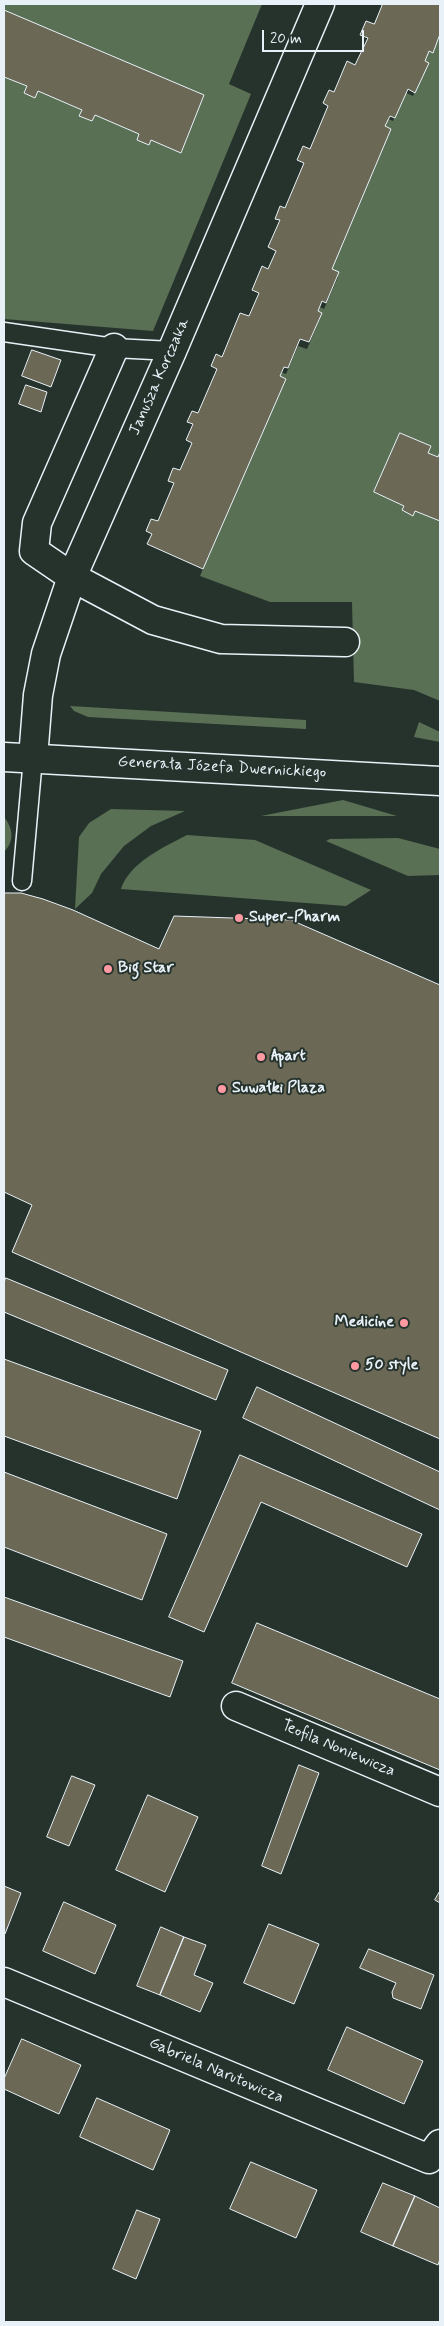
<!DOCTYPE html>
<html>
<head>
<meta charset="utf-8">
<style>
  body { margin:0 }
  #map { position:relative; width:444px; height:2326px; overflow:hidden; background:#26332d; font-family:Mynerve,sans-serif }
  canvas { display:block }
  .frame { position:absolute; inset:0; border:5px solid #e8f1f8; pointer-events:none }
  .scale { position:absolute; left:262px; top:30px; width:102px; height:22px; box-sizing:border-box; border:2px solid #e8f1f8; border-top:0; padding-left:6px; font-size:15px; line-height:18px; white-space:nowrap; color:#e8f1f8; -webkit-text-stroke:4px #26332d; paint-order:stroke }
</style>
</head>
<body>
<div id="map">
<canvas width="444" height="2326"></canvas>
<div class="frame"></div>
<div class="scale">20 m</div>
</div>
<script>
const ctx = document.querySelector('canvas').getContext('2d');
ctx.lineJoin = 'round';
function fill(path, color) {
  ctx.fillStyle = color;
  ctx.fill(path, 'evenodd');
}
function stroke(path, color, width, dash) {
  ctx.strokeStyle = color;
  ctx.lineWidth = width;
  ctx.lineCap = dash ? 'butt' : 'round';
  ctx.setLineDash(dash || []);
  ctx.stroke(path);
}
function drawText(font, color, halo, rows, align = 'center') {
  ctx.font = font + ' Mynerve,sans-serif';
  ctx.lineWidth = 4;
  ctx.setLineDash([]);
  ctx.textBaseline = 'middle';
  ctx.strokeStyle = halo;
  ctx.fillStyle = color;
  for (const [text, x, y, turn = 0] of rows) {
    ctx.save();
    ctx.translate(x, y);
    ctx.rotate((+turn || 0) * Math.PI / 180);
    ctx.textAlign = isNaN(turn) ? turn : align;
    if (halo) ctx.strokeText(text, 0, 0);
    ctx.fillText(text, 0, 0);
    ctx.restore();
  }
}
const green = new Path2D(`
  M4,4H262L229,84L251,94L153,331L4,319Z
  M440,27V701L414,690L354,682L352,602H270L200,576L281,385L275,382L280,372L286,374L298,346L307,349L320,318L314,315L318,306L324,309L338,277L329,272L386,118L393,121L406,93L413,96L426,66L420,63L425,50L429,52Z
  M70,706L306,720V729L88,717L74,711Z
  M419,722L440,732V742L414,737Z
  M343,800L397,816H261Z
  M111,809L185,811L151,826L124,846L101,874L92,893L75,909L79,837L89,823Z
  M4,817C13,828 15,841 4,852Z
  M187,835L255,840L371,890L346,906L121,889C129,863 164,847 187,835Z
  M398,838L440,849V875L408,876L326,841L330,839Z`);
const building = new Path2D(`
  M383,4H440V34L433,53L429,51L425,61L429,63L415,93L408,89L395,118L390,116L385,126L391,129L332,269L339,272L326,303L322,301L318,311L322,313L309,342L300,339L288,368L284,367L280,376L286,379L203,569L147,544L152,534L146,531L151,519L158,521L174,483L168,481L173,468L180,470L192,443L186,440L193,424L187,422L192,411L198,413L217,369L211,366L216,354L222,357L240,313L249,316L259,293L252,290L262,266L268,269L276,251L268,247L280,220L275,219L280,206L285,208L304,163L297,160L303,146L310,149L328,106L323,103L329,90L334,92L347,61L355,65L368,38L360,35L366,21L374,24Z
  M4,10L204,95L181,153L151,140L149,145L137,140L139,134L95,115L92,121L79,116L82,110L38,91L35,98L24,93L27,86L4,77Z
  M32,350L61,360L51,387L22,376Z
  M26,385L47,392L41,412L19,404Z
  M400,433L431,446L428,453L438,457L440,452V521L415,511L413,516L402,510L404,506L374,492Z
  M4,893H21L43,899L73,910L159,949L174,916L291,920L440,985V1439L12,1252L32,1205L4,1192Z
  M6,1278L228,1370L216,1400L4,1312V1283Z
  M4,1359L201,1431L177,1499L4,1436Z
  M257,1387L440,1472V1510L243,1418Z
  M240,1455L422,1534L407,1567L261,1502L204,1632L169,1617Z
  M4,1472L167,1534L142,1600L4,1547Z
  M4,1597L183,1661L170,1697L4,1637Z
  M257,1623L440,1699V1770L232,1683Z
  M299,1765L319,1773L281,1874L262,1866Z
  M72,1776L95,1785L69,1846L47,1837Z
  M148,1795L198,1817L165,1892L116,1870Z
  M4,1886L21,1893L5,1934L4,1933Z
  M440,1891V1903L435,1900Z
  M64,1902L116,1925L95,1974L43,1951Z
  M269,1924L319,1944L294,2004L244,1983Z
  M161,1927L184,1937L160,1995L137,1986Z
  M184,1937L206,1945L194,1975L213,1983L200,2012L160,1995Z
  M369,1949L434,1975L421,2009L393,1998L392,1992L396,1983L360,1968Z
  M347,2027L423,2061L404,2104L328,2070Z
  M22,2039L81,2065L59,2114L4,2089V2079Z
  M97,2098L170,2130L153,2170L80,2137Z
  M251,2162L317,2190L296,2238L230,2209Z
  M383,2183L415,2196L393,2246L361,2232Z
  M415,2196L440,2208V2259L438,2265L393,2246Z
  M137,2210L160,2219L136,2279L113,2269Z`);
const service = new Path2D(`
  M4,332L114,348L172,351
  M22,881L33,758`);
const minor = new Path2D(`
  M114,348L37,523L34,551L72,577L153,620L221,639L345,642
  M33,758L38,695L46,654L72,577L172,351L320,4
  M236,1706L440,1792`);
const tertiary = new Path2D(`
  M4,757L440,781
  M4,1982L429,2159L440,2144`);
const markers = [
  [239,918,5,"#ff9aa2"],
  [108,969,5,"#ff9aa2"],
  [261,1057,5,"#ff9aa2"],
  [222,1089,5,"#ff9aa2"],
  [404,1323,5,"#ff9aa2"],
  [355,1366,5,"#ff9aa2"]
];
const streetNames = [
  ["Janusza Korczaka",160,377,-66],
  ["Generała Józefa Dwernickiego",222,768,3],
  ["Teofila Noniewicza",338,1749,23],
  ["Gabriela Narutowicza",216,2071,23]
];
const poiNames = [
  ["Super-Pharm",249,918],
  ["Big Star",118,969],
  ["Apart",271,1057],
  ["Suwałki Plaza",232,1089],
  ["Medicine",394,1323,"right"],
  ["50 style",365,1366]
];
fill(green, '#597054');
fill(building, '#6b6955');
stroke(building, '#e8f1f8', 1);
stroke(service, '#e8f1f8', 21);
stroke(minor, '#e8f1f8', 31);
stroke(tertiary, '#e8f1f8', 31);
stroke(service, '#26332d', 18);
stroke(minor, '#26332d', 28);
stroke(tertiary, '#26332d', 28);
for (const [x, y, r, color] of markers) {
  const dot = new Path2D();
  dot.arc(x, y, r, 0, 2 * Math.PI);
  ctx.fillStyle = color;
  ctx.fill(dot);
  stroke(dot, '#26332d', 2);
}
drawText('16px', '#e8f1f8', '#26332d', streetNames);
drawText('bold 16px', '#e8f1f8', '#26332d', poiNames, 'left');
</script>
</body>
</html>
